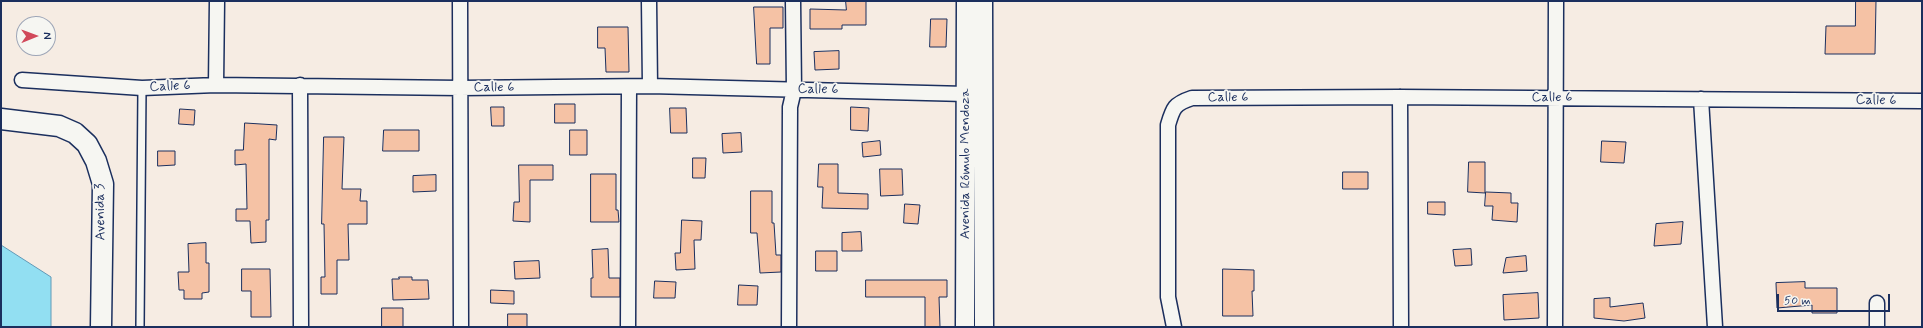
<!DOCTYPE html>
<html>
<head>
<meta charset="utf-8">
<style>
  body { margin:0 }
  #map { position:relative; width:1923px; height:328px; overflow:hidden; background:#f6ece3; font-family:Mynerve,sans-serif }
  canvas { display:block }
  .frame { position:absolute; inset:0; border:2px solid #1b2f5e; pointer-events:none }
  .north { position:absolute; left:16px; top:16px; width:40px; height:40px; box-sizing:border-box; background:#f6f6f2; border:1px solid #9ea6b7; border-radius:50%; rotate:89deg; font-size:11px; font-weight:700; line-height:16px; text-align:center; color:#1b2f5e }
  .north::after { content:''; display:block; margin:auto; width:14px; height:18px; background:#d1495b; clip-path:polygon(50% 0,100% 100%,50% 72%,0 100%) }
  .scale { position:absolute; left:1777px; top:294px; width:113px; height:18px; box-sizing:border-box; border:2px solid #1b2f5e; border-top:0; padding-left:5px; font-size:12px; line-height:14px; white-space:nowrap; color:#1b2f5e; -webkit-text-stroke:3px #f6f6f2; paint-order:stroke }
</style>
</head>
<body>
<div id="map">
<canvas width="1923" height="328"></canvas>
<div class="frame"></div>
<div class="north">N</div>
<div class="scale">50 m</div>
</div>
<script>
const ctx = document.querySelector('canvas').getContext('2d');
ctx.lineJoin = 'round';
function fill(path, color) {
  ctx.fillStyle = color;
  ctx.fill(path, 'evenodd');
}
function stroke(path, color, width, dash) {
  ctx.strokeStyle = color;
  ctx.lineWidth = width;
  ctx.lineCap = dash ? 'butt' : 'round';
  ctx.setLineDash(dash || []);
  ctx.stroke(path);
}
function drawText(font, color, halo, rows, align = 'center') {
  ctx.font = font + ' Mynerve,sans-serif';
  ctx.lineWidth = 3.5;
  ctx.setLineDash([]);
  ctx.textBaseline = 'middle';
  ctx.strokeStyle = halo;
  ctx.fillStyle = color;
  for (const [text, x, y, turn = 0] of rows) {
    ctx.save();
    ctx.translate(x, y);
    ctx.rotate((+turn || 0) * Math.PI / 180);
    ctx.textAlign = isNaN(turn) ? turn : align;
    if (halo) ctx.strokeText(text, 0, 0);
    ctx.fillText(text, 0, 0);
    ctx.restore();
  }
}
const water = new Path2D(`
  M1,245L51,277V327H1Z`);
const building = new Path2D(`
  M846,1H866V25H842V29H810V9L846,10Z
  M1856,1H1876L1875,54H1825L1826,26H1855Z
  M754,7H783V28H770V64H757Z
  M931,19H947L946,47H930Z
  M598,27H628L629,72H606L605,48H598Z
  M839,51V69L815,70L814,52Z
  M555,104H575V123H555Z
  M491,107H504V126H492Z
  M851,107L869,108L868,131L851,130Z
  M670,108H686L687,133H671Z
  M180,109L195,110L194,125L179,124Z
  M245,123L277,125L276,140L269,139V220H266V242L251,243L250,221H236V209H247L246,164L235,165V150H243Z
  M384,130H419V151H383Z
  M570,130H587V155H570Z
  M741,133L742,152L723,153L722,134Z
  M324,137H344L342,189H361L360,201H367V224H348L349,260H337V294H321V277H325L324,224H322Z
  M880,141L881,155L863,157L862,143Z
  M1602,141L1626,142L1624,163L1601,162Z
  M158,151H175V165L158,166Z
  M693,158H706L705,178H693Z
  M1469,162H1485V193L1468,192Z
  M819,164H838V193L868,194V209L822,208L823,187H818Z
  M519,165H553V180H530V222L513,221L514,202H519Z
  M880,169H902L903,195L881,196Z
  M1343,172H1368V189H1343Z
  M591,174H616V210H618L619,222H591Z
  M436,175V191L413,192V176Z
  M751,191H772V223H774L776,255H781V272L760,273L757,233H751Z
  M1486,192L1511,193V203H1518L1517,222L1492,220L1493,206H1485Z
  M1428,202H1445V215L1428,214Z
  M905,204L920,205L918,224L904,223Z
  M682,220L702,221L701,240H694L695,269L676,270L675,253H680Z
  M1683,222L1681,244L1654,246L1656,224Z
  M861,232L862,251H842V233Z
  M206,243V263H209V292L202,293V299H184V290H179L178,272H189L188,244Z
  M608,249L609,278H620V297H591V278H593L592,250Z
  M1471,249L1472,265L1455,266L1453,250Z
  M816,251H837V271H816Z
  M1526,256L1527,271L1503,273L1506,258Z
  M539,261L540,278L515,279L514,262Z
  M242,269H270L271,317H251V291H242Z
  M1223,269L1254,270V291H1252L1253,316H1223Z
  M399,277H412V280H428L429,299L393,300L392,279H399Z
  M866,280H947V297H939L940,327H925V297H866Z
  M655,281L676,282L675,298H654Z
  M1805,282V288H1837V313H1812V305L1777,308L1776,283Z
  M739,285L758,286L757,305H738Z
  M491,290L514,291V304L491,303Z
  M1538,293L1539,318L1504,320L1503,295Z
  M1610,298V307L1643,303L1645,318L1624,321L1594,318V299Z
  M382,308H403V327H382Z
  M508,314H527V327H508Z`);
const service = new Path2D(`
  M140,327L142,88`);
const minor = new Path2D(`
  M460,1L461,327
  M649,1L650,86
  M22,80L142,88L216,85L460,88L650,86L966,94
  M216,85L217,1
  M300,85L301,327
  M1400,97L1401,327
  M1701,99L1715,327
  M1877,303V327
  M628,327L629,87
  M789,327L790,107L794,90L793,1
  M1174,327L1168,297V125C1173,108 1174,104 1192,98L1400,97L1922,101
  M1555,327L1556,1`);
const tertiary = new Path2D(`
  M983,1L984,327
  M965,327L966,1`);
const secondary = new Path2D(`
  M1,119L59,126L75,133L87,144L96,161L103,184L101,327`);
const streetNames = [
  ["Calle 6",170,87,-2],
  ["Calle 6",494,88],
  ["Calle 6",818,90,1],
  ["Calle 6",1228,98],
  ["Calle 6",1552,98],
  ["Calle 6",1876,101,1],
  ["Avenida Rómulo Mendoza",966,164,-90],
  ["Avenida 3",101,212,-91]
];
fill(water, '#92dff2');
stroke(water, '#6299b7', 1);
fill(building, '#f5c2a5');
stroke(building, '#1b2f5e', 1);
stroke(service, '#1b2f5e', 10);
stroke(minor, '#1b2f5e', 17);
stroke(tertiary, '#1b2f5e', 21);
stroke(secondary, '#1b2f5e', 23);
stroke(service, '#f6f6f2', 7);
stroke(minor, '#f6f6f2', 14);
stroke(tertiary, '#f6f6f2', 18);
stroke(secondary, '#f6f6f2', 20);
drawText('14px', '#1b2f5e', '#f6f6f2', streetNames);
</script>
</body>
</html>
